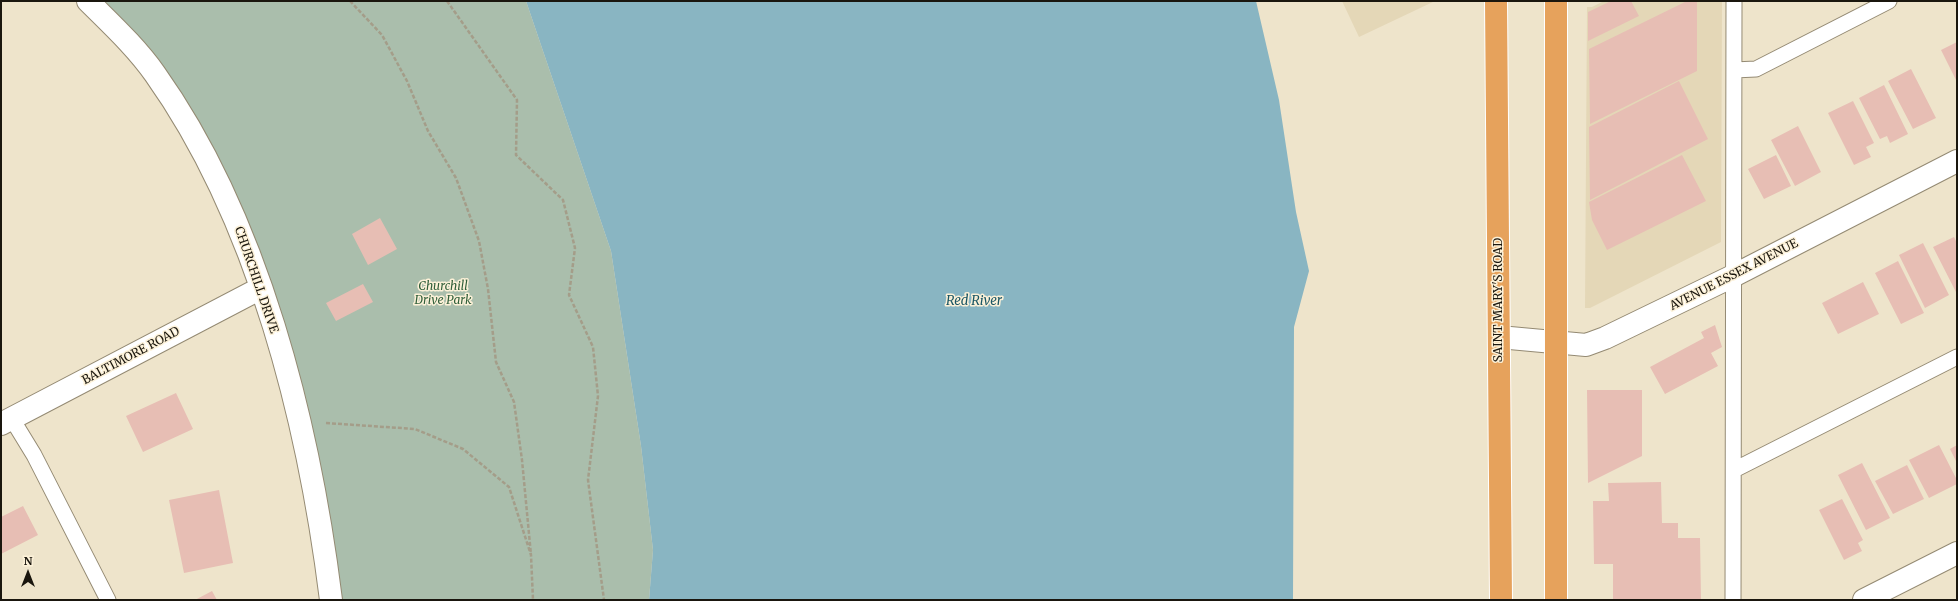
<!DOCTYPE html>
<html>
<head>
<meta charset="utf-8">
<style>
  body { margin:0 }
  #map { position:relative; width:1958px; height:601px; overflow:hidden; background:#eee4cb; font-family:Merriweather,serif }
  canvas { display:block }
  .frame { position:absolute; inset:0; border:2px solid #1a160e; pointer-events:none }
  .north { position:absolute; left:8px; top:553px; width:40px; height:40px; -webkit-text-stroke:3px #fcf1d8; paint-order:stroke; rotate:0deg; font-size:11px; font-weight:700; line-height:16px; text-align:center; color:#1a160e }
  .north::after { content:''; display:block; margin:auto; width:14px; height:18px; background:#1a160e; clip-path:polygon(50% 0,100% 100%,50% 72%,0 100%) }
</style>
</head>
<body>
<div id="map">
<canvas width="1958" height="601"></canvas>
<div class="frame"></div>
<div class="north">N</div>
</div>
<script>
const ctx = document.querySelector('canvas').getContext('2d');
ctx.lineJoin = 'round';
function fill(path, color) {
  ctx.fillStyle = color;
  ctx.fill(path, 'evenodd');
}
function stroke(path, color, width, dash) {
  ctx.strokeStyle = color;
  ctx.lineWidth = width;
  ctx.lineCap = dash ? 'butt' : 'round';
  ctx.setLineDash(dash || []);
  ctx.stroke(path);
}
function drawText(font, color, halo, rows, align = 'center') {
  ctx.font = font + ' Merriweather,serif';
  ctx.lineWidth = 3;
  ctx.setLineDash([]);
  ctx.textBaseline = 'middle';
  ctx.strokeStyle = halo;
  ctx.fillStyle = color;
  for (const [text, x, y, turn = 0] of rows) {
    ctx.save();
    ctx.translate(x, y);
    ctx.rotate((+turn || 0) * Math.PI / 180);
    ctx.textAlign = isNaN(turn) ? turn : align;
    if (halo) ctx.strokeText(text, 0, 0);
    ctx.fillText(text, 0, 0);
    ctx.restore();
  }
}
const built = new Path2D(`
  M1342,1H1435L1359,37Z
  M1604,1H1722L1721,242L1590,308H1585L1587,7H1592Z`);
const green = new Path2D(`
  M88,1H526L611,251L641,446L653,550L649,600H331L283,361L193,134Z`);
const water = new Path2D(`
  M526,1H1256L1279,100L1296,212L1309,271L1294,327L1293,600H649L653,550L641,446L611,251Z`);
const building = new Path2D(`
  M1611,1H1631L1639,16L1588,41V12Z
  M1687,1H1697V71L1590,124L1589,49Z
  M1957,42V82L1941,50Z
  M1911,69L1936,118L1913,129L1888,81Z
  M1679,81L1708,139L1590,200L1589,127Z
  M1884,85L1908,134L1890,143L1887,136L1880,139L1859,98Z
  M1853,101L1874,143L1866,147L1871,157L1854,165L1828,113Z
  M1798,126L1821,172L1795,186L1771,140Z
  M1682,155L1706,201L1607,250L1592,220L1589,202Z
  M1776,155L1791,186L1764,199L1748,169Z
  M380,218L397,249L368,265L352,234Z
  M1954,237L1957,243V294L1933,247Z
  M1923,243L1949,295L1925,308L1899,255Z
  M1898,261L1924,313L1901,324L1875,273Z
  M1863,282L1879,314L1838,334L1822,303Z
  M363,284L373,302L336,321L326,303Z
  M1715,325L1722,347L1711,353L1718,366L1665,394L1650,367L1704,338L1701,332Z
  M1587,390H1642V456L1588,483Z
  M176,393L193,429L143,452L126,416Z
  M1939,445L1957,480V484L1929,498L1909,460Z
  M1957,445V463L1950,449Z
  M1862,463L1890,518L1866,530L1838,475Z
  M1907,465L1924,499L1893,514L1875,481Z
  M1661,482L1662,523H1678V538H1700L1701,600H1613V564H1594L1593,501H1609L1608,483Z
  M219,490L233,563L184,573L169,500Z
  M1842,499L1863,540L1858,543L1862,551L1844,560L1819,510Z
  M23,506L38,535L1,554V517Z
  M212,591L217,600H195Z`);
const path = new Path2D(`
  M350,1L382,35L407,81L428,131L456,178L479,241L488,289L496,362L514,402L522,460L531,555
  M447,1L517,100L516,155L563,200L575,248L569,295L593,347L598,396L588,480L604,600
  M326,423L415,429L463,449L509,487L531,555L533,600`);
const service = new Path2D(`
  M1734,70L1756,69L1889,1
  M12,419L34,455L108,600
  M1734,470L1957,357
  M1733,600L1734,1`);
const minor = new Path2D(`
  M88,1C111,24 136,47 155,74C259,220 309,424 331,600
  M1499,337L1586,345L1605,338L1733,276L1957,161
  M1,424L261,288
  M1864,600L1957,553`);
const trunk = new Path2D(`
  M1496,1L1501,600
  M1556,1V600`);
const streetNames = [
  ["AVENUE ESSEX AVENUE",1734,275,-27],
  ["CHURCHILL DRIVE",256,280,71],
  ["SAINT MARY'S ROAD",1499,300,-90],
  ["BALTIMORE ROAD",131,356,-28]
];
const parkNames = [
  ["Churchill",443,287],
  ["Drive Park",443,301]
];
const waterNames = [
  ["Red River",974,301]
];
fill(built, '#e4d7b7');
fill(green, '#aabeac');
fill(water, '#89b5c2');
fill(building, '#e7beb4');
stroke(service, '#948a73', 17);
stroke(minor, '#948a73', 24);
stroke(trunk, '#fff', 24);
stroke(path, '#a49d89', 2.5, [4, 2]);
stroke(service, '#fff', 15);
stroke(minor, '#fff', 22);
stroke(trunk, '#e6a25c', 22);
drawText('12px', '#1a160e', '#fcf1d8', streetNames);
drawText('italic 12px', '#2f5e39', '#fcf1d8', parkNames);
drawText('italic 13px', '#195564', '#fcf1d8', waterNames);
</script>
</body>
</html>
